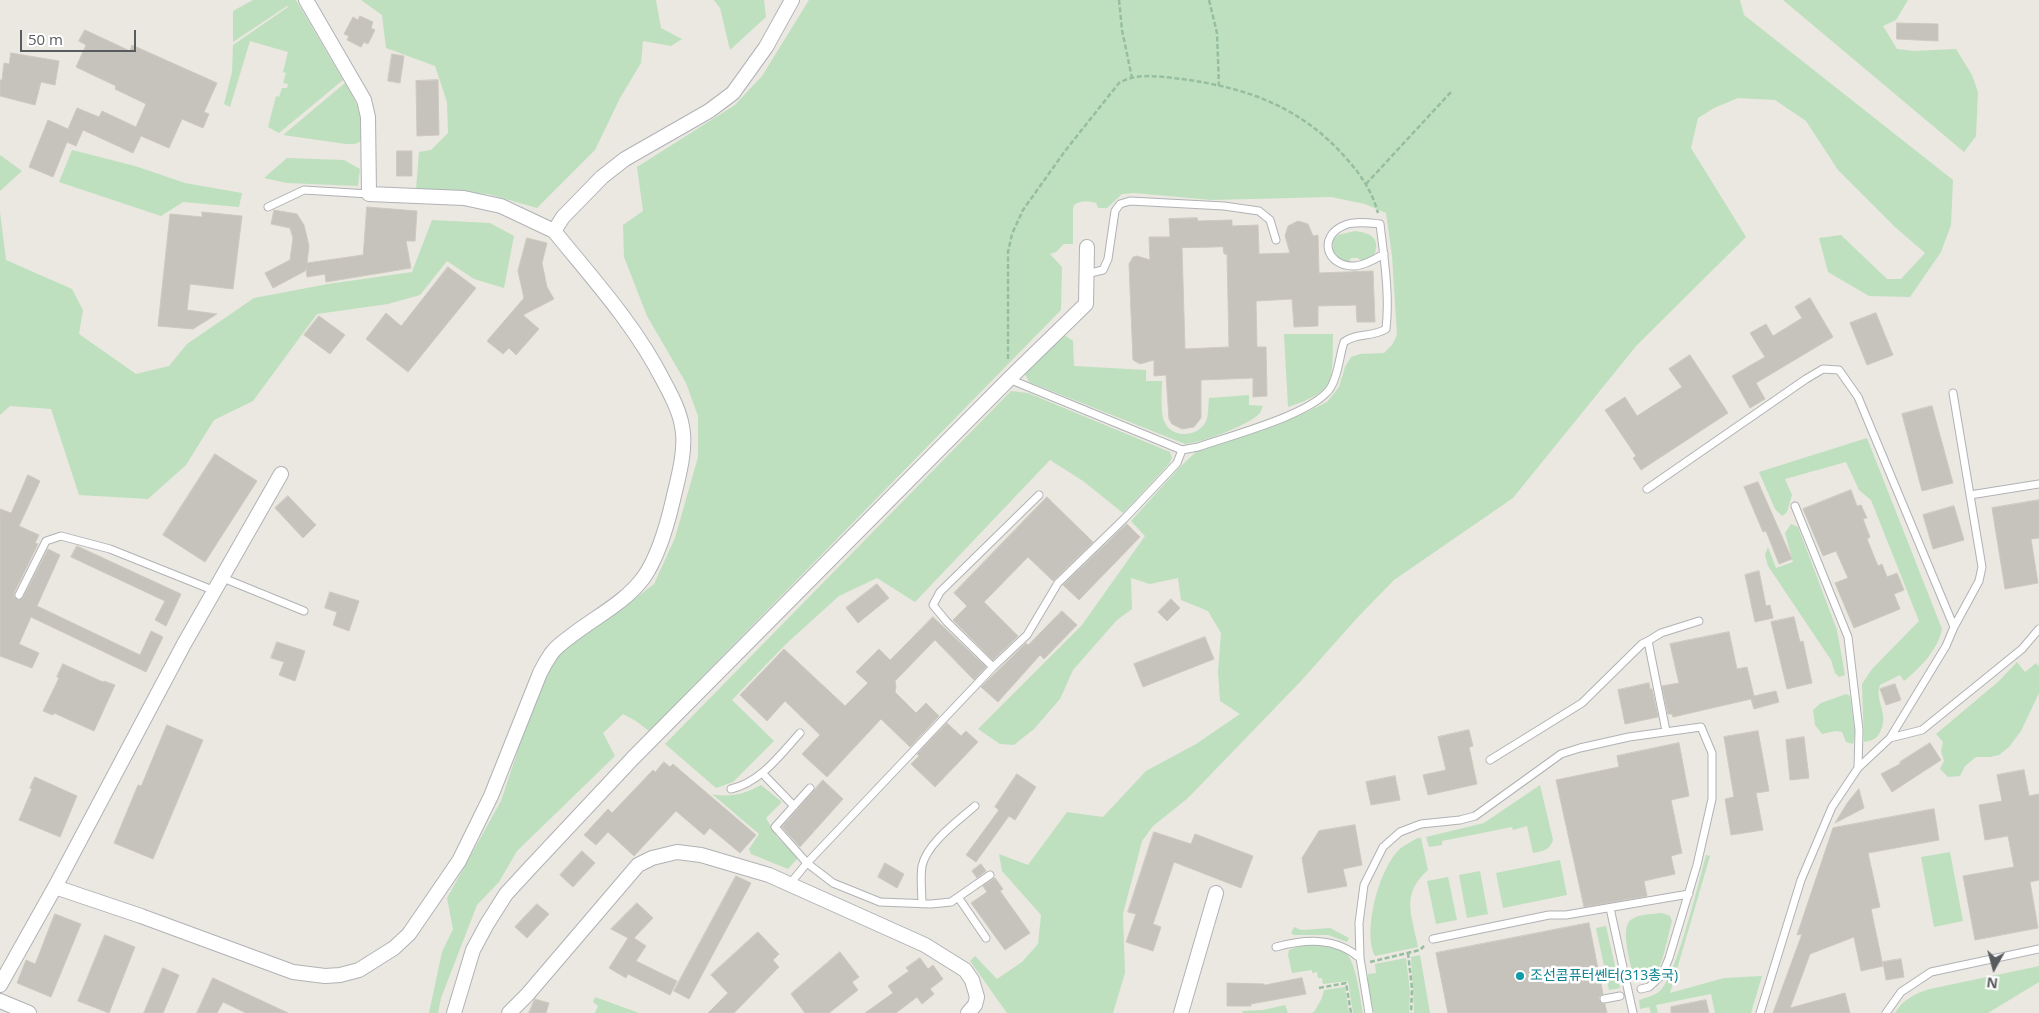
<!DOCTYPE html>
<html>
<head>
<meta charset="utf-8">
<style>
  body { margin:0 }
  #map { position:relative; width:2039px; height:1013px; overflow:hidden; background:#eae8e0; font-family:"Open Sans",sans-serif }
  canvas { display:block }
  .north { position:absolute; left:1969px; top:943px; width:50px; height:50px; -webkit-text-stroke:4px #fff; paint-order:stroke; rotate:187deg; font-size:14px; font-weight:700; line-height:20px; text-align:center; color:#585c5f }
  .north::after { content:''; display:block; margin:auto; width:18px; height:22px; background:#585c5f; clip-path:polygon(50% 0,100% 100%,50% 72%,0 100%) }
  .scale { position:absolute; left:20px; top:30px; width:116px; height:22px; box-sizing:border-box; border:2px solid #585c5f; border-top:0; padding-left:6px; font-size:15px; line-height:18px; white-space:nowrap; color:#585c5f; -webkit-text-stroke:4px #fff; paint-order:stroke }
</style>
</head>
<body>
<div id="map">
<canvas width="2039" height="1013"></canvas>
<div class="north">N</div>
<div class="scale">50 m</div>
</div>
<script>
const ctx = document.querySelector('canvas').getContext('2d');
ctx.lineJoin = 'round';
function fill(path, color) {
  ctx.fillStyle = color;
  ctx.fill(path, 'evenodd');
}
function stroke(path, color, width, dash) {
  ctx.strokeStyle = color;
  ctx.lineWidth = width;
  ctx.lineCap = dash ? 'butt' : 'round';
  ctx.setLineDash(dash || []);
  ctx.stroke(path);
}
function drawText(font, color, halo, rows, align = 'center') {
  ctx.font = font + ' "Open Sans","Noto Sans KR",sans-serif';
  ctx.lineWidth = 5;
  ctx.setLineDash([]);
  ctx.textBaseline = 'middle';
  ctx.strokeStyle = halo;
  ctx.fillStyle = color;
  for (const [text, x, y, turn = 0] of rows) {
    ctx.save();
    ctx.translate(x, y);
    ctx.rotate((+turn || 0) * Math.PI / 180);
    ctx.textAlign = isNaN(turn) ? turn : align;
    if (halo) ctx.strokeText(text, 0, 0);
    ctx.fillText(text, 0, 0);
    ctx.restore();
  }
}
const green = new Path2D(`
  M253,0H296L343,80L279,133L268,127L276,96L279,97L282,88H287L288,84L283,83L286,73L283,72L288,52L250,41L230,107L224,104L232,72L233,45L288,7L287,6L233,42V11Z
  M361,0H656L661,28L682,39L671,46L643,41L641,63L620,98L595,150L537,208L488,194L416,189L419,152L431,150L448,133L447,102L435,66L386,48L382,15Z
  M714,0H764L766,17L730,50L720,8Z
  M809,0H1740L1744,15L1953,180L1951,225L1941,252L1910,297L1869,296L1828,272L1819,238L1841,235L1887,279H1901L1925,253L1895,227L1838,170L1806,121L1775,100L1738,98L1714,108L1698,118L1691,148L1746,237L1637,345L1513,498L1394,580L1358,617L1301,681L1188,798L1153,826L1142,841L1123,914L1125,973L1113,1013H1007L970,961L975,956L997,979L1022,962L1038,944L1041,915L1002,871L999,854L1028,865L1067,812L1103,817L1146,771L1196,744L1240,714L1220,701L1218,672L1221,633L1208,611L1181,600L1178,578L1150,584L1131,578L1132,609L1117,620L1073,670L1060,699L1034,729L1014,745L1000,744L978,729L1082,625L1145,536L1131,521L1179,468L1197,451L1299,416L1327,402L1339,387L1345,367L1351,357L1360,354L1384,353L1392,345L1397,335L1392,256L1386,213L1365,204L1331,197L1212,200L1134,193L1122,194L1107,208H1098L1096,203C1088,201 1081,200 1074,205L1073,208V244H1064L1056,252L1050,254L1062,267L1061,310L649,731L636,721L623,714L603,733L615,756L517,851L499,882L477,905L441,998L438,1013H429L442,952L453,929L447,898L501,801L537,693L556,658L582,634L611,617L654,584L675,538L698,457V416L686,383L647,316L624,257L623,225L643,211L637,167L735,105L762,76Z
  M1783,0H1908L1896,20L1883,26L1897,49L1914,51L1956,49L1972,75L1978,92L1976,136L1964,152Z
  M345,83C356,102 366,118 361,141L355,144H346L283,135Z
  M72,150L135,166L185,183L242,193L239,207L183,202L161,216L59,182Z
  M0,155L22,171L0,191Z
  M287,158L344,160L360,169L358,186L287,183L264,178Z
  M0,212L6,260L72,289L83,310L79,334L136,374L169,366L187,344L254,298L328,284L412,272L432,220L490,223L514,236L504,288L474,279L447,261L420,295L388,304L317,314L253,401L214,420L186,465L148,499L79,495L51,409L10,406L0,415Z
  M1355,231C1371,233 1381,238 1374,256L1362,262L1358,258H1351L1348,263L1341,260L1333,251V240L1338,235Z
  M1284,334H1333C1332,381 1337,391 1288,407Z
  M1061,336H1066L1073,341L1074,366L1146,370V381H1162C1162,391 1160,415 1165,423C1173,439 1199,437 1206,421C1209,414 1208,405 1209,398L1249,395V405L1263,406C1262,408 1261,411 1260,413C1250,425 1200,443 1185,444L1029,382L1025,374L1026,370Z
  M1011,391L1028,393L1170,452L1172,458L1169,464L1123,513L1083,481L1050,460L915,602L877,578L839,596L787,643L732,700L774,741L733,782L716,788L665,744Z
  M1867,438L1942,629C1938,650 1919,669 1904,681L1900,675L1880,685C1874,701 1890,714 1880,732C1877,739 1871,741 1864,742L1862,684L1872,669L1919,621L1871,500L1859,490L1846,462L1785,479L1792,495L1787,512L1782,516L1775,509L1759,472Z
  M1791,524L1798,527L1837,630L1845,675L1839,677L1835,673L1831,660L1768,566L1765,555L1768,547L1776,568L1793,562L1785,533Z
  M2017,662L2025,672L2036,663L2039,667V693L2021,731L2009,747L1999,755L1990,757H1976L1965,766L1960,776L1948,777L1940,769L1944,761L1941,751L1943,742L1936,734L1999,681Z
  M1846,694L1850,696L1855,734L1853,744L1846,742L1842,732L1835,731L1822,734L1815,725L1813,710L1821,703Z
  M761,785L782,802L766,818L777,837L798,858L788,869L751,854L749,849L759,834L712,794C730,798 745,794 761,785Z
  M1540,785L1553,840C1550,850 1543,851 1533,853L1527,826L1513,830L1512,827L1442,841V845L1429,847L1426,837L1484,823Z
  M1418,838H1421L1428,870C1400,895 1412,914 1418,947L1375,956C1362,931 1380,865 1401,848C1406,844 1412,841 1418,838Z
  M1950,852L1963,921L1934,927L1921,857Z
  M1706,855L1710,856L1670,993L1724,978L1762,976L1751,1013H1715L1711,994L1656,1005L1658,1013H1651L1649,1007L1640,1009L1639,1000C1647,997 1654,996 1660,991C1676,977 1699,881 1706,855Z
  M1560,860L1567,895L1503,908L1496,873Z
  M1480,871L1488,914L1467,918L1459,875Z
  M1448,877L1457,920L1436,924L1427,881Z
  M1662,913L1670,916L1672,921C1668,934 1663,967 1654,975C1648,980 1641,980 1635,982C1632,968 1618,927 1632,919C1640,914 1653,914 1662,913Z
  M1606,926L1620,988L1609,990L1596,928Z
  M1294,927L1301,930L1330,928L1349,938L1347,942L1328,935H1294L1291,933Z
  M1306,943C1318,945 1333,945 1344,951C1356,959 1360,998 1363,1013H1353L1348,981L1323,984L1322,978H1318L1317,972L1312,973V970L1292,973L1288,955L1289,950Z
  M1420,955L1430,1013H1414L1411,957Z
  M1406,958L1410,992L1409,1013H1374L1368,988V974L1376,973L1375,964Z
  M2039,966V982L1988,1013H1895C1902,1000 1916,993 1930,989Z
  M1345,987L1349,1013H1311L1314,1012L1322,998L1324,990Z
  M595,997L639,1013H595L598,1006L593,1002Z
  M1285,1005L1288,1013H1243L1242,1011L1263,1010Z`);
const building = new Path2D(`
  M360,16L373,22L371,28L375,30L368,44L364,42L361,47L347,40L349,36L344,34L353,17L358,20Z
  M1897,23L1938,24V41L1897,39Z
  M85,30L130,51L132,45L217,83L204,112L209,114L203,128L182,119L169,148L141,136L133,153L83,130L76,146L67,142L53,177L29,167L48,120L68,129L77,108L99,117L102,111L136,127L146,104L115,89L116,86L76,67L86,45L79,41Z
  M11,53L59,61L55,85L41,82L35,105L0,96V80H2L4,63L9,64Z
  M392,54L404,56L400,83L388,81Z
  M438,80L439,135L417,136L416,81Z
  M397,151H412V176H397Z
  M367,207L417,211L415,241H406L411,268L326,282L325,274L307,277L306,268L305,271L273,288L265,273L290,260L293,238L290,228L271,224L274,210L297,214L304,225L309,246L307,263L363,255Z
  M202,212L242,216L233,289L190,284L187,310L217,314L193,329L158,326L170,214L202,217Z
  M1197,218L1198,221L1232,220V226L1258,225L1259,254L1290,253L1285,236L1288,226L1298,221L1308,224L1313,236L1318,235L1319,273L1373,271L1375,322H1357L1356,305L1318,306V326L1294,327L1292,299L1256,301L1257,347H1266L1267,396L1253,397V378L1201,380V418L1194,427L1182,429L1172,424L1169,419L1166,375L1154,376V360L1140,364L1133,360L1129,264L1133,257L1137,256L1150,260L1149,237H1170L1169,219ZM1223,247L1224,254H1227L1229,347L1185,349L1182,248Z
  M527,238L547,243L542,263L547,287L554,299L523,315L539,329L516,355L509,348L503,354L487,341L524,298L518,271Z
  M448,267L476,288L408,372L366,339L386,313L401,326Z
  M1810,298L1833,337L1756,383L1765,399L1750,408L1732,376L1765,357L1750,333L1766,324L1773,336L1802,318L1795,307Z
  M1876,313L1893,355L1867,365L1850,323Z
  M319,316L345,335L330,354L304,335Z
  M1690,355L1728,413L1641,470L1633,458L1636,456L1605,410L1625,397L1637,416L1682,387L1669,369Z
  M1932,406L1953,483L1922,491L1902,414Z
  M215,454L257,481L205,562L163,535Z
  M28,475L40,481L19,526L39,535L35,543L38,544L14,593V597L19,600L23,598L48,549L60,555L37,606L140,655L151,631L163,637L146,672L31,617L19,644L39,653L32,668L0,656V509L11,513Z
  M1758,482L1792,559L1779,564L1766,531L1763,532L1744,487Z
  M1851,490L1857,506L1861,505L1867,518L1863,519L1870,537L1867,539L1878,566L1882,564L1887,577L1897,573L1904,590L1894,594L1900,609L1854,628L1835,583L1848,578L1836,551L1823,556L1803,509Z
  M288,496L316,525L303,538L275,508Z
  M1047,497L1093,542L1053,581L1028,557L984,602L1018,636L993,660L953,620L967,606L954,593Z
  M2039,500V538L2031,539L2038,583L2005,589L1992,508Z
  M1954,506L1964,540L1933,549L1923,515Z
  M1127,524L1140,537L1079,600L1063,585Z
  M77,546L181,594L166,626L155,620L165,601L71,557Z
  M1759,571L1766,606L1770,605L1773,618L1755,622L1745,575Z
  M877,584L889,598L858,623L846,608Z
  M330,592L359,601L349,631L333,625L337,612L325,608Z
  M1171,599L1180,608L1167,621L1158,612Z
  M1062,611L1077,625L1044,659L1040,655L998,702L981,687L1026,643L1028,645Z
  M933,617L986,667L974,680L935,640L895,681L896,687L895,692L916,713L926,703L939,716L910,747L881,719L827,777L802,754L820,735L785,701L767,721L740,695L784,649L845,706L868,683L856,672L879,649L890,660Z
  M1794,617L1800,642L1803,641L1812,683L1787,689L1771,622Z
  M1729,632L1737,669L1747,667L1754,696L1776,691L1779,702L1754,709L1751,699L1673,717L1672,714H1668L1662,686L1679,683L1670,644Z
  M1205,637L1214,659L1143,687L1134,664Z
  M277,642L305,651L295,681L279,675L284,662L271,658Z
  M63,664L103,682L104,681L115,685L94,731L54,713L53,715L43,711L59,678L57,677Z
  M1649,683L1650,689H1652L1658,717L1625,724L1618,690Z
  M1895,684L1901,700L1886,705L1880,689Z
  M947,723L961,736L966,731L978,742L935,787L911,764L919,756L917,754Z
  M167,725L203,740L153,859L114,843L138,785L141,786Z
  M1469,730L1473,746L1469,747L1477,784L1428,795L1423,775L1446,770L1438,737Z
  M1758,731L1769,791L1756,793L1763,830L1731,835L1725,799L1734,797L1724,737Z
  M1804,737L1809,778L1790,780L1786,740Z
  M1679,743L1689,796L1671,800L1682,853L1671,856L1675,874L1644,881L1647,896L1584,907L1556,780L1619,767L1617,756Z
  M1930,743L1941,760L1892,792L1881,774L1900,764V762Z
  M664,762L670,767L673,764L756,835L740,853L710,828L704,835L676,811L634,856L608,832L596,845L584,835L608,809L612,813L653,770L655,772Z
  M2024,770L2029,796L2039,794V880L2030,882L2038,928L1975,940L1963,876L2014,867L2008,836L1985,840L1979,805L2002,801L1997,775Z
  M1017,774L1036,787L1015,820L1009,816L976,862L966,855L999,810L995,807Z
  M1395,776L1400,800L1371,805L1366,782Z
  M35,777L77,796L60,837L19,820L32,789L30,788Z
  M823,780L843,799L800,847L782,827Z
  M1859,789L1864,808L1835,823L1848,802Z
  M1934,809L1939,840L1868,853L1880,907L1871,909L1883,966L1861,971L1854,937L1810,954L1790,1008L1845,993L1850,1013H1773L1802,934L1797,935L1833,828Z
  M1355,825L1362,865L1343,869L1347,886L1308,893L1302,858L1319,831Z
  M1154,832L1191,844L1195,834L1253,856L1241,888L1174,862L1153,924L1161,927L1153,951L1126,942L1136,914L1128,912Z
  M582,851L595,863L573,887L560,875Z
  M885,863L904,874L897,888L878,877Z
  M981,864L986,871L977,878L972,871Z
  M736,876L751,883L689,999L674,991Z
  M995,878L1003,889L1000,891L1030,933L1005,950L971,903L987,892L983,886Z
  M637,903L653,918L634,938L646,946L636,961L677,981L670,995L628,974L626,978L609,968L628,938L611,929Z
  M537,904L549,914L527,938L515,927Z
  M55,914L81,924L51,997L17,983L26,960L35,964Z
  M1589,923L1603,994L1599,997V1000L1605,1004L1607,1013H1448L1436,953Z
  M758,932L779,954L773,960L779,967L734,1013H708L728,993L711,975Z
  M105,935L135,947L109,1013L78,1001Z
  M840,952L859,977L852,982L858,990L829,1013H805L791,994Z
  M920,958L928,969L933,965L943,979L930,989L934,994L922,1004L917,997L896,1013H865L893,993L888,986L909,971L906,968Z
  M1901,959L1904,977L1886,980L1883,962Z
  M163,968L179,975L163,1013H144Z
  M213,978L288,1013H246L223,1002L217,1013H197Z
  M1302,978L1306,994L1251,1004V1006H1227V983L1264,984V985Z
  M535,999L549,1003L546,1013H529Z
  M1706,1000L1709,1013H1671V1007Z`);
const path = new Path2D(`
  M1119,0L1122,30L1132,78
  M1209,0L1217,33L1219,86
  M1366,184L1451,92
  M1008,359V252L1012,234L1023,210L1065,151L1119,83C1137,72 1162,77 1182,79C1248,88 1301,107 1346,158C1361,175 1372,191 1378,213
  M1408,953L1412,988L1411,1013
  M1370,962L1420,950L1424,946
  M1319,988L1346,983L1351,1013`);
const service = new Path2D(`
  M268,207L304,190L369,194
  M1086,274L1103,270L1108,259L1115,211L1120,204L1130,201L1224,206L1259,211L1270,220L1276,240
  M1009,379L1182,450L1198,447C1229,436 1315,414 1331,387C1339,373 1339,357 1344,342C1358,332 1371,338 1386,329C1390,295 1384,258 1380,224C1369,223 1356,221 1345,225C1317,236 1326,267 1355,266C1366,265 1375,259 1384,254
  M1953,393L1982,567L1979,581L1954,627
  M1647,489L1806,379L1823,369L1839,370L1858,397L1954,627L1946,646L1890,738
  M1970,495L2039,484
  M1795,506L1848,637L1859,730L1858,768
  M223,578L304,611
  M19,595L46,541L61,536L110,549L215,591
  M993,667L1027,635L1058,583L1124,519L1177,463L1182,450
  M1666,731L1648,641L1661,633L1699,621
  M1490,760L1582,703L1642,644L1648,641
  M763,774L794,806
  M810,788L775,827L807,863L833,883L880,902L931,904L951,902L990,875
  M731,789C761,782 780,755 800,733
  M789,885L807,863L993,667L947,622L933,605L940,592L1039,495
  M958,897L986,938
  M922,904C922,892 920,878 922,866C927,843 958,821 975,806
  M1610,908L1633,1013
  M1433,939L1549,915H1566L1689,894
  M1276,947C1306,939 1335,937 1360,958
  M1604,999L1620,996
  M1369,1013L1360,958L1359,923L1364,885L1383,847L1400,832L1421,824L1460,820L1475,816L1561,754L1580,748L1629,737L1701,727L1712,753V799L1697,865L1669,958L1662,975L1649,987L1641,989
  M1760,1013L1801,880L1832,807L1858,768L1890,738L1922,730L2022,649L2039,629
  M1886,1013L1901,992L1931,972L2039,949`);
const minor = new Path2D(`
  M306,0L364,100L368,117L369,194L464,198L501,206L554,231
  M55,887L141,916L293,972L325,976L340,975L359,970L394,948L409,934L459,861L491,796L540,673C543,667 547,660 551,654C556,647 564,641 571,636C595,617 625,603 644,577C659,555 667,526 673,500C678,478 685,455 683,433C681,413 672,397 663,380C635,325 593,279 554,231L563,217L602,177L625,159L709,111L733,93L766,47L792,0
  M0,985L55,887L184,644L281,474
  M0,1001L29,1013
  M454,1013L473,950L487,924L506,894L529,869L633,758L1009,379L1086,304L1087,247
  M509,1013L527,995L638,865L652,858L677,852L701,855L769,875L925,945L965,970L972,980L977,997L975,1005L968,1013
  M1181,1013L1216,893`);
const markers = [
  [1520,976,5,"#0f9aa8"]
];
const cultureNames = [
  ["조선콤퓨터쎈터(313총국)",1530,976]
];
fill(green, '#bee0be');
fill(building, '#c6c3bc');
stroke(building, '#cec9bf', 1);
stroke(service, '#b0b2b6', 9);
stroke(minor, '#b0b2b6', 16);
stroke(path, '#96bea1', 2.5, [5, 2.5]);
stroke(service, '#fff', 7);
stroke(minor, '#fff', 14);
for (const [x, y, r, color] of markers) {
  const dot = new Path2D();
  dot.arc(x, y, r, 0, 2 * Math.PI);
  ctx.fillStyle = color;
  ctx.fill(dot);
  stroke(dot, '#fff', 2);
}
drawText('14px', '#0d838f', '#fff', cultureNames, 'left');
</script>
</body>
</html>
